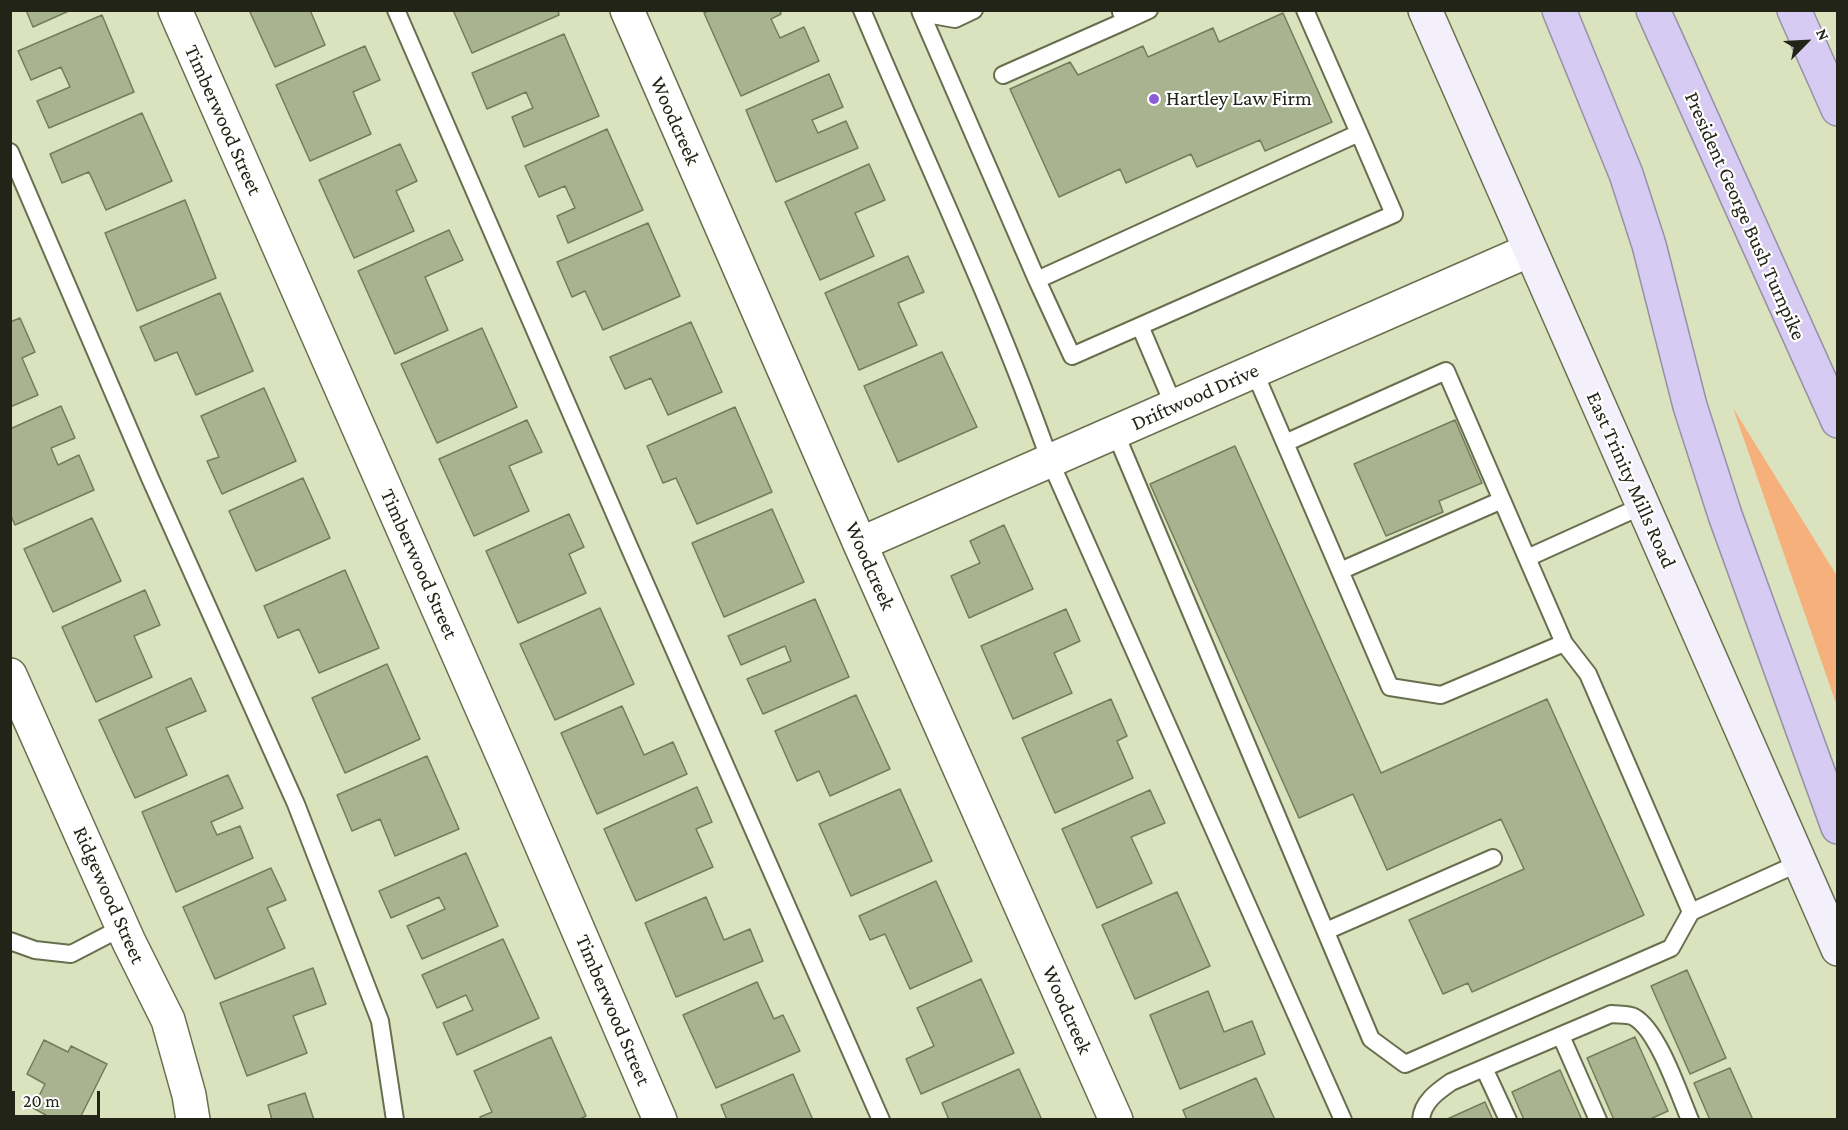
<!DOCTYPE html>
<html>
<head>
<meta charset="utf-8">
<style>
  body { margin:0 }
  #map { position:relative; width:1848px; height:1130px; overflow:hidden; background:#dae3be; font-family:"Crimson Pro",serif }
  canvas { display:block }
  .frame { position:absolute; inset:0; border:12px solid #212416; pointer-events:none }
  .north { position:absolute; left:1776px; top:12px; width:60px; height:60px; -webkit-text-stroke:4px #fff; paint-order:stroke; rotate:66deg; font-size:16px; font-weight:700; line-height:24px; text-align:center; color:#212416 }
  .north::after { content:''; display:block; margin:auto; width:21px; height:27px; background:#212416; clip-path:polygon(50% 0,100% 100%,50% 72%,0 100%) }
  .scale { position:absolute; left:12px; top:1091px; width:88px; height:27px; box-sizing:border-box; border:3px solid #212416; border-top:0; padding-left:8px; font-size:18px; line-height:21px; white-space:nowrap; color:#212416; -webkit-text-stroke:4px #fff; paint-order:stroke }
</style>
</head>
<body>
<div id="map">
<canvas width="1848" height="1130"></canvas>
<div class="frame"></div>
<div class="north">N</div>
<div class="scale">20 m</div>
</div>
<script>
const ctx = document.querySelector('canvas').getContext('2d');
ctx.lineJoin = 'round';
function fill(path, color) {
  ctx.fillStyle = color;
  ctx.fill(path, 'evenodd');
}
function stroke(path, color, width, dash) {
  ctx.strokeStyle = color;
  ctx.lineWidth = width;
  ctx.lineCap = dash ? 'butt' : 'round';
  ctx.setLineDash(dash || []);
  ctx.stroke(path);
}
function drawText(font, color, halo, rows, align = 'center') {
  ctx.font = font + ' "Crimson Pro",serif';
  ctx.lineWidth = 4.5;
  ctx.setLineDash([]);
  ctx.textBaseline = 'middle';
  ctx.strokeStyle = halo;
  ctx.fillStyle = color;
  for (const [text, x, y, turn = 0] of rows) {
    ctx.save();
    ctx.translate(x, y);
    ctx.rotate((+turn || 0) * Math.PI / 180);
    ctx.textAlign = isNaN(turn) ? turn : align;
    if (halo) ctx.strokeText(text, 0, 0);
    ctx.fillText(text, 0, 0);
    ctx.restore();
  }
}
const green = new Path2D(`
  M1733,408L1837,576V706Z`);
const building = new Path2D(`
  M26,10H71L33,27Z
  M249,10H310L325,45L275,67Z
  M453,10H558L559,15L472,53Z
  M710,10H780L781,14L771,19L780,38L804,27L819,61L741,96L704,13Z
  M1283,13L1332,122L1265,151L1260,140L1197,167L1191,154L1126,183L1120,169L1059,197L1010,89L1070,62L1078,75L1143,46L1148,57L1213,28L1219,42Z
  M102,15L134,92L49,128L37,101L70,87L61,67L31,80L18,51Z
  M564,34L599,116L524,147L512,117L533,108L526,92L487,109L472,73Z
  M365,46L380,80L353,92L371,134L310,161L276,85Z
  M829,74L843,107L812,120L818,133L846,121L858,148L776,182L746,110Z
  M142,113L172,181L106,210L89,172L62,183L50,154Z
  M607,129L643,210L568,243L557,216L575,208L565,186L539,197L525,166Z
  M400,144L417,181L396,191L414,231L354,258L319,180Z
  M869,164L885,200L855,213L874,256L820,280L785,202Z
  M185,200L216,278L137,311L105,233Z
  M648,223L680,296L603,330L585,291L572,297L557,262Z
  M449,230L463,260L425,277L448,330L395,354L358,271Z
  M908,256L924,292L898,303L917,345L859,370L825,293Z
  M220,293L253,371L196,395L177,352L155,361L140,327Z
  M20,318L35,352L22,358L38,395L10,407V322Z
  M691,322L722,392L668,415L651,378L625,389L610,357Z
  M482,328L517,407L437,443L401,364Z
  M942,352L977,427L898,462L864,386Z
  M264,388L296,461L222,494L207,461L219,457L201,416Z
  M61,406L75,438L51,448L58,465L79,455L94,490L15,525L10,514V429Z
  M735,407L772,492L697,524L676,478L663,483L647,446Z
  M527,420L542,452L509,466L529,511L474,536L439,459Z
  M1455,420L1482,483L1439,501L1443,512L1386,536L1354,464Z
  M1235,446L1381,773L1547,699L1644,915L1472,992L1468,983L1443,994L1409,920L1524,869L1501,819L1387,870L1353,794L1299,818L1150,484Z
  M303,478L330,538L256,571L229,511Z
  M772,509L804,582L724,617L692,543Z
  M569,514L584,547L569,554L586,593L518,623L486,551Z
  M92,518L121,581L53,612L24,549Z
  M1004,525L1033,589L969,618L951,576L980,563L970,541Z
  M345,570L379,648L319,673L299,629L278,638L264,606Z
  M145,590L160,625L134,636L152,677L96,702L62,627Z
  M815,599L849,677L763,714L747,679L791,661L785,646L741,665L728,636Z
  M600,608L634,684L555,720L520,644Z
  M1066,609L1080,641L1054,653L1072,693L1013,719L981,646Z
  M387,664L420,739L345,773L312,698Z
  M191,678L206,711L166,728L187,775L135,798L99,720Z
  M856,695L890,769L830,796L819,771L797,781L775,731Z
  M1111,699L1127,736L1117,741L1133,778L1055,813L1022,738Z
  M622,706L644,755L673,742L687,774L597,814L561,733Z
  M427,756L459,829L395,856L380,819L352,831L337,795Z
  M228,775L243,808L211,822L217,835L240,826L253,858L176,892L142,812Z
  M697,787L712,822L696,829L713,867L636,901L604,829Z
  M900,789L932,861L851,896L819,824Z
  M1150,790L1165,823L1131,837L1152,883L1097,908L1062,829Z
  M466,853L498,926L422,959L407,926L445,909L439,897L391,918L379,891Z
  M271,868L286,900L267,908L285,948L215,979L183,907Z
  M936,881L972,961L910,989L885,934L870,940L859,916Z
  M1177,892L1210,966L1135,999L1102,925Z
  M706,897L724,940L750,929L763,961L676,997L645,923Z
  M503,939L539,1018L457,1055L443,1023L473,1010L466,995L437,1008L422,975Z
  M313,968L326,1004L293,1016L307,1053L247,1076L220,1003Z
  M1687,970L1726,1058L1690,1074L1651,986Z
  M981,979L1014,1053L921,1094L906,1059L934,1046L917,1008Z
  M757,982L774,1019L783,1015L800,1051L716,1088L683,1015Z
  M1208,991L1224,1032L1252,1021L1265,1054L1180,1089L1150,1015Z
  M551,1037L586,1116L578,1120H481L480,1117L492,1112L474,1071Z
  M1635,1037L1668,1111L1648,1120H1614L1587,1058Z
  M44,1040L68,1052L71,1046L107,1064L79,1120H55L33,1108L45,1084L27,1074Z
  M1730,1068L1753,1120H1710L1694,1083Z
  M1019,1069L1042,1120H949L942,1103Z
  M1560,1070L1582,1120H1524L1512,1092Z
  M793,1074L813,1120H727L721,1105Z
  M1256,1078L1275,1120H1187L1183,1110Z
  M305,1093L314,1120H272L268,1105Z
  M1485,1102L1493,1120H1445Z`);
const lane = new Path2D(`
  M396,10L630,549L881,1120
  M862,10C925,160 996,308 1050,461L1343,1120
  M920,10L921,13L955,19L974,10
  M1121,12L1125,21L1149,10
  M921,13L1037,280L1359,133L1305,10
  M1003,75L1125,21
  M10,152L150,478L296,804L380,1021L395,1120
  M1037,280L1072,356L1394,214L1359,133
  M1140,326L1174,406
  M1254,371L1390,687L1441,695L1564,643L1527,558L1642,506
  M1115,432L1371,1039L1405,1064L1671,948L1691,912
  M1285,443L1446,371L1527,558
  M1340,571L1502,500
  M1564,643L1588,674L1691,912L1799,863
  M1326,931L1493,858
  M10,941L35,950L71,954L123,927
  M1561,1036L1598,1120
  M1484,1068L1508,1120
  M1421,1120C1422,1102 1438,1091 1451,1082L1611,1014C1618,1015 1629,1014 1634,1017C1658,1030 1679,1094 1690,1120`);
const street = new Path2D(`
  M175,10L510,772L660,1120
  M627,10L860,544L1116,1120
  M860,544L1530,250
  M10,675L129,942L168,1020L189,1095L193,1120`);
const secondary = new Path2D(`
  M1425,10L1838,949`);
const highway = new Path2D(`
  M1559,10L1626,174L1649,245L1690,406L1725,515L1838,827
  M1653,10L1838,421
  M1794,10L1838,109`);
const markers = [
  [1154,99,6,"#8b5cd6"]
];
const poiNames = [
  ["Hartley Law Firm",1166,99]
];
const streetNames = [
  ["Timberwood Street",223,120,66],
  ["Woodcreek",675,121,66],
  ["President George Bush Turnpike",1745,216,66],
  ["Driftwood Drive",1195,397,-24],
  ["East Trinity Mills Road",1631,480,66],
  ["Timberwood Street",419,564,66],
  ["Woodcreek",870,566,66],
  ["Ridgewood Street",109,895,66],
  ["Timberwood Street",613,1010,67],
  ["Woodcreek",1067,1010,66]
];
fill(green, '#f5b07b');
fill(building, '#aab38f');
stroke(building, '#747c5a', 1.5);
stroke(lane, '#686f4e', 20);
stroke(street, '#686f4e', 36);
stroke(secondary, '#686f4e', 36);
stroke(highway, '#9791a5', 36);
stroke(lane, '#fff', 16);
stroke(street, '#fff', 33);
stroke(secondary, '#f3effb', 33);
stroke(highway, '#d6cbf2', 33);
for (const [x, y, r, color] of markers) {
  const dot = new Path2D();
  dot.arc(x, y, r, 0, 2 * Math.PI);
  ctx.fillStyle = color;
  ctx.fill(dot);
  stroke(dot, '#fff', 2);
}
drawText('21px', '#212416', '#fff', poiNames, 'left');
drawText('21px', '#212416', '#fff', streetNames);
</script>
</body>
</html>
